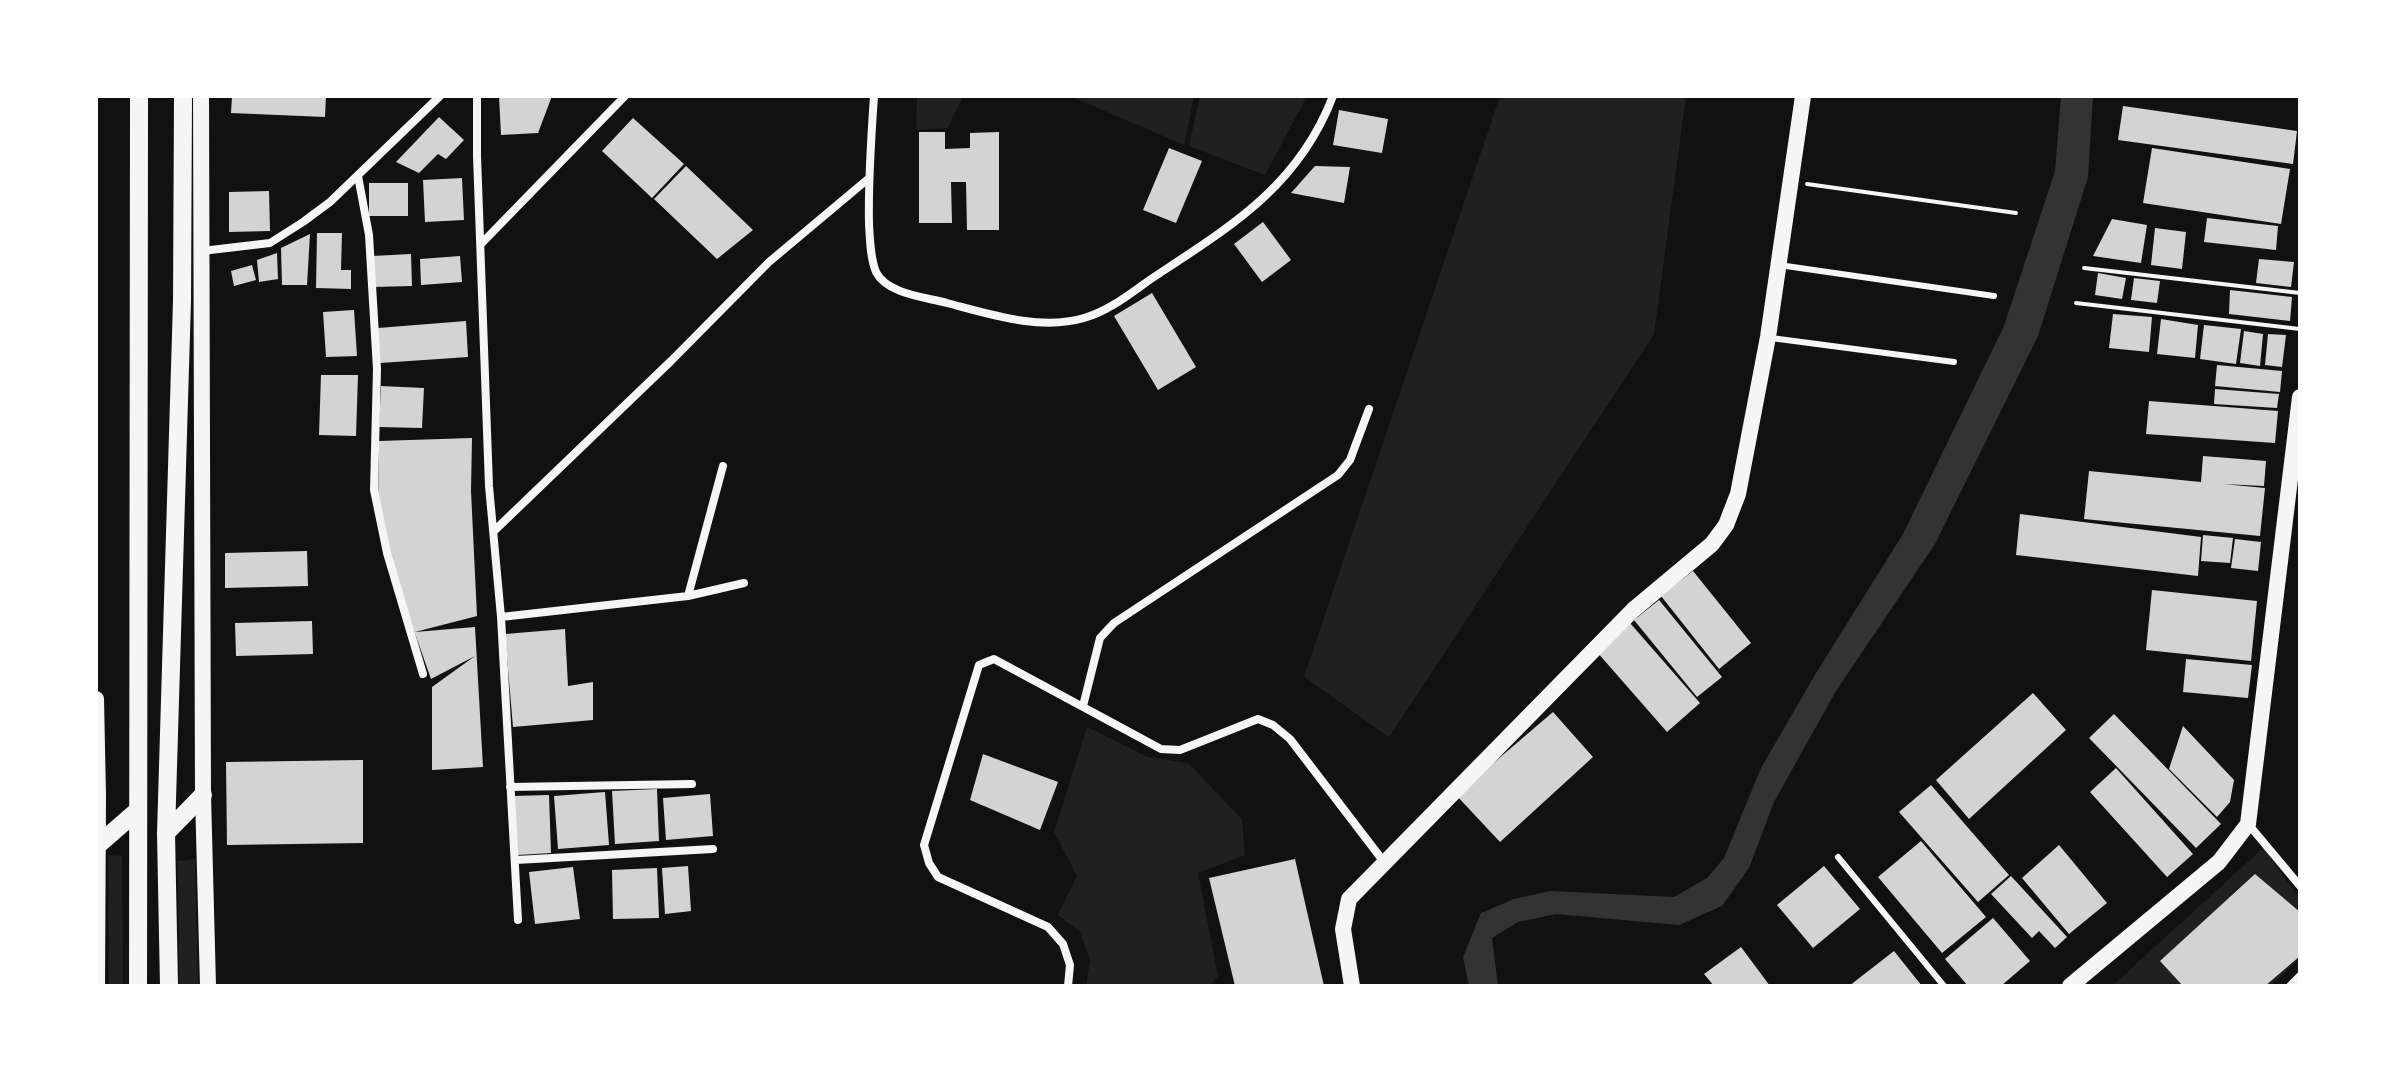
<!DOCTYPE html>
<html>
<head>
<meta charset="utf-8">
<style>
  body { margin:0 }
  #map { position:relative; width:2396px; height:1082px; overflow:hidden; background:#111; font-family:"Roboto Serif",serif }
  canvas { display:block }
  .frame { position:absolute; inset:0; border:98px solid #fff; pointer-events:none }
</style>
</head>
<body>
<div id="map">
<canvas width="2396" height="1082"></canvas>
<div class="frame"></div>
</div>
<script>
const ctx = document.querySelector('canvas').getContext('2d');
ctx.lineJoin = 'round';
function fill(path, color) {
  ctx.fillStyle = color;
  ctx.fill(path, 'evenodd');
}
function stroke(path, color, width, dash) {
  ctx.strokeStyle = color;
  ctx.lineWidth = width;
  ctx.lineCap = dash ? 'butt' : 'round';
  ctx.setLineDash(dash || []);
  ctx.stroke(path);
}
const green = new Path2D(`
  M917,96H963L948,128L916,130Z
  M1070,96H1194L1184,145Z
  M1200,96H1307L1265,175L1189,146Z
  M1500,96H1686L1654,334L1389,737L1304,677Z
  M1087,727L1147,757L1188,763L1242,819L1245,855L1198,873L1218,976L1210,986H1086L1090,960L1080,932L1058,915L1077,876L1054,832Z
  M2263,848L2300,899V958L2270,986H2112Z
  M108,855L122,856L123,986H109Z
  M195,859L198,986H179L178,861Z`);
const water = new Path2D(`
  M2061,96H2093L2088,177L2038,336L1935,544L1836,691L1774,802L1749,868L1722,906L1679,925L1556,914L1518,922L1492,938L1498,986H1469L1463,957L1481,913L1514,899L1550,891L1674,897L1707,878L1724,858L1761,768L1816,673L1903,534L2004,326L2055,171Z`);
const building = new Path2D(`
  M232,96H326L325,117L231,113Z
  M499,96H552L538,133L501,135Z
  M2123,106L2297,131L2293,164L2118,140Z
  M1339,110L1388,119L1382,153L1333,145Z
  M439,117L464,140L446,159L438,154L419,173L396,162Z
  M633,118L684,164L652,198L602,151Z
  M919,132H945V149L970,148V133L999,132V230H967L966,182H951L952,223H919Z
  M1169,148L1202,161L1176,223L1143,210Z
  M2152,148L2290,169L2281,224L2143,203Z
  M686,166L753,230L717,259L654,199Z
  M1315,166L1350,167L1344,203L1291,193Z
  M462,178L464,220L425,222L423,180Z
  M369,183H408V216H369Z
  M269,191L270,231L229,232V192Z
  M2207,218L2278,226L2276,250L2204,242Z
  M2112,219L2147,225L2141,263L2093,256Z
  M1263,222L1291,260L1262,282L1234,244Z
  M2155,228L2186,232L2182,269L2151,265Z
  M317,233H342L341,270H351V289L316,288Z
  M310,234L307,285H282L281,248Z
  M277,253L278,279L259,282L257,260Z
  M411,254L412,286L373,287L372,256Z
  M460,256L462,282L421,285L420,259Z
  M2259,259L2294,262L2291,287L2256,283Z
  M252,265L256,280L234,286L231,271Z
  M2098,273L2126,278L2122,299L2095,295Z
  M2134,278L2160,281L2157,303L2131,300Z
  M2230,290L2292,297L2290,321L2229,314Z
  M1152,293L1196,367L1158,390L1114,316Z
  M354,310L357,356L326,357L323,312Z
  M2113,314L2152,317L2149,352L2109,348Z
  M2161,319L2198,325L2195,358L2157,354Z
  M466,321L468,357L380,363L378,328Z
  M2204,325L2241,329L2236,364L2200,359Z
  M2244,331L2263,334L2260,366L2240,363Z
  M2268,334L2286,335L2282,367L2265,365Z
  M2217,365L2282,371L2280,392L2215,386Z
  M321,375H358L356,436L319,435Z
  M381,386L424,388L422,428L379,427Z
  M2215,389L2279,394L2277,408L2214,404Z
  M2149,401L2278,411L2275,443L2146,434Z
  M472,438L471,491L477,616L415,632L475,627L483,767L432,770V687L475,656L431,679L390,562L378,500L379,441Z
  M2203,456L2266,461L2264,486L2223,484L2265,488L2260,536L2084,519L2089,471L2201,482Z
  M2020,514L2201,537L2198,576L2016,555Z
  M2203,535L2233,538L2230,563L2201,561Z
  M2235,539L2261,542L2258,571L2231,568Z
  M307,551L308,586L225,588V553Z
  M1693,571L1751,643L1719,669L1661,596Z
  M2152,590L2257,601L2251,661L2146,650Z
  M1659,600L1722,677L1697,697L1634,620Z
  M312,621L313,654L236,656L235,623Z
  M1630,623L1700,703L1667,732L1597,652Z
  M565,629L568,686L593,682V720L513,727L505,634Z
  M2186,659L2252,665L2248,698L2183,692Z
  M2033,693L2066,730L1969,819L1936,780Z
  M1553,712L1593,757L1500,842L1456,795Z
  M2114,714L2221,824L2196,848L2089,738Z
  M2183,726L2234,780L2230,802L2217,817L2169,769Z
  M983,754L1058,782L1040,830L970,800Z
  M363,760V843L227,845L226,762Z
  M2116,768L2193,854L2167,877L2090,792Z
  M1931,785L2009,875L1978,902L1899,812Z
  M657,789L659,841L615,844L612,791Z
  M605,792L609,845L558,849L554,796Z
  M710,794L713,836L666,840L663,798Z
  M549,795L551,853L518,855L513,796Z
  M1921,841L1986,917L1942,953L1878,877Z
  M2059,845L2107,903L2069,934L2022,878Z
  M1295,859L1324,986H1235L1209,878Z
  M688,866L691,911L665,914L662,868Z
  M1824,866L1860,909L1813,948L1777,905Z
  M573,867L580,919L535,924L529,872Z
  M657,868L659,918L613,919L612,870Z
  M2255,874L2300,912V956L2265,986H2183L2160,961Z
  M2011,876L2067,937L2055,948L2039,931L2032,938L1991,894Z
  M1993,918L2030,961L2001,986H1968L1945,959Z
  M1741,947L1770,986H1714L1704,974Z
  M1894,951L1922,986H1849Z`);
const path = new Path2D(`
  M1807,184L2016,213
  M2084,268L2300,293
  M2076,303L2300,329`);
const service = new Path2D(`
  M1779,265L1994,296
  M1771,338L1954,362
  M1838,857L1944,986`);
const minor = new Path2D(`
  M477,96V156L489,486L501,617L518,920
  M874,96C871,139 868,181 869,224C870,239 870,257 876,272C887,294 925,297 947,303C989,314 1040,331 1084,318C1112,310 1134,290 1157,275C1233,225 1299,185 1333,96
  M358,176L369,235L377,369L374,490L387,553L423,674
  M481,244L625,96
  M202,251L270,243L303,222L330,202L440,96
  M494,531L671,361L769,262L868,179
  M688,596L723,466
  M501,617L688,596L744,583
  M1083,706L1100,638L1114,623L1338,475L1350,460L1369,409
  M510,787L692,784
  M2249,825L2300,886
  M516,860L713,849
  M1068,986L1070,965L1063,944L1048,927L938,877L929,863L924,845L979,665L994,659L1161,749L1180,750L1258,719L1273,725L1290,739L1384,862
  M2290,986L2300,976`);
const secondary = new Path2D(`
  M201,96L203,795L208,986
  M96,699L98,796L97,986
  M1352,986L1343,929L1349,899L1633,610L1712,544L1726,525L1738,494L1768,337L1803,96
  M2070,986L2219,862L2248,824L2300,397`);
const trunk = new Path2D(`
  M166,833L203,795
  M98,845L137,811
  M138,986L139,96
  M169,986L166,833L182,301L183,96`);
fill(green, '#202020');
fill(water, '#333');
fill(building, '#d3d3d3');
stroke(path, '#f5f5f5', 4);
stroke(service, '#f5f5f5', 6);
stroke(minor, '#f5f5f5', 8);
stroke(secondary, '#f5f5f5', 16);
stroke(trunk, '#f5f5f5', 18);
</script>
</body>
</html>
